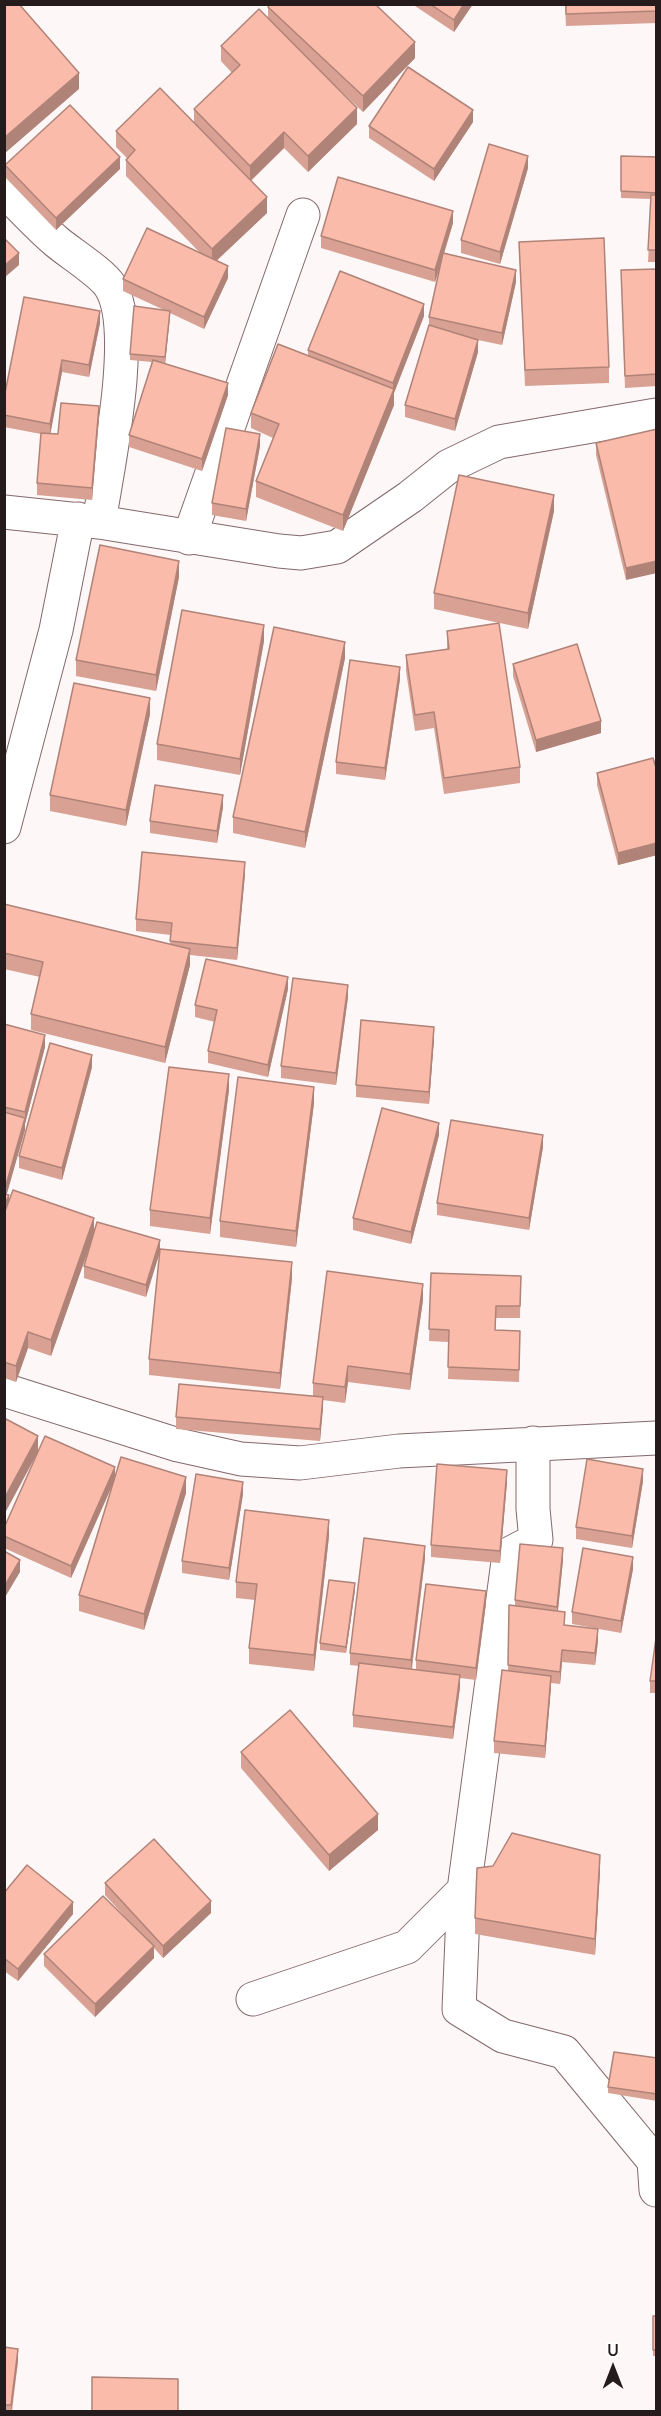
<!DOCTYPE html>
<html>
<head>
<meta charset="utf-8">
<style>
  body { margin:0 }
  #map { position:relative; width:661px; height:2416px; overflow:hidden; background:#fef7f8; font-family:Manrope,sans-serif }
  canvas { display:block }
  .frame { position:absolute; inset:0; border:6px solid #251b1c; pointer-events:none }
  .north { position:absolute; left:583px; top:2338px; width:60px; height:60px; -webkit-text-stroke:4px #fff; paint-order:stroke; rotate:0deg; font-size:16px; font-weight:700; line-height:24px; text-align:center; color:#251b1c }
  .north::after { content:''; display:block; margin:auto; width:21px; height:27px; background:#251b1c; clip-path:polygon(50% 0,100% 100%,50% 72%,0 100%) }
</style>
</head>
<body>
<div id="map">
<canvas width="661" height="2416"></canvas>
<div class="frame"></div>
<div class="north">U</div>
</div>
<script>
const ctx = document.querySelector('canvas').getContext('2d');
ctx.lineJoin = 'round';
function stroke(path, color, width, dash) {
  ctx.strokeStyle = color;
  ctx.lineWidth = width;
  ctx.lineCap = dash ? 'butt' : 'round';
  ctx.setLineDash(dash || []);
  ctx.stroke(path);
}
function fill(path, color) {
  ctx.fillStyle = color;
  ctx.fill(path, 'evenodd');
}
const minor = new Path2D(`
  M4,190C22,208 38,226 57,242C70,253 102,273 110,286C138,329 107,470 99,522
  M4,512L99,522L279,551L301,553L337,547L410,497L449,466L499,442L656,415
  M189,538L303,215
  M4,827L56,630L78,519
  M4,1390L178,1445L241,1459L300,1463L399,1451L656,1438
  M464,1890L459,2009L503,2036L564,2052L654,2161L656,2190
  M253,1999L407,1947L464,1890L509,1554L536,1540L533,1509V1443`);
const wall = new Path2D(`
  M412,4H473L454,32Z
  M565,4H657V23L566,26Z
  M268,7L415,58L363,112L325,76L357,124L308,172L284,148L251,181L267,213L216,261L228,278L204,329L170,313L165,364L228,395L202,471L129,447V435L152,362L130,360V354L164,310L123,291V279L202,255L126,176V160L127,158L116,147V131L194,123V109L232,73L221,61V46L268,18Z
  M473,122L434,181L369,138V126Z
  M621,156L657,157V262H648L651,199L621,198Z
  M5,165L120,169L56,230L5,177Z
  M528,168L500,264L461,253V240Z
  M453,223L444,254L516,282L502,345L478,340V352L455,431L405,417V405L429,325V317L441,264L435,282L321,248V236Z
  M519,242L609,367V383L525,386Z
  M657,269V386L625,388L621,270Z
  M424,316L394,393V405L343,531L256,497V481L273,438L251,428V413L308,355V350Z
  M100,323L89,377L62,372L50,434H58L99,418L92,500L37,495V483L41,434L4,427V398Z
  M657,429L626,580L596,455V443Z
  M260,446L246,521L212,515V503Z
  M554,511L528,629L434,609V593Z
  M179,577L156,691L76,676V660Z
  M447,631L520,767V783L444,794L434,728L415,731L406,671V655L447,649Z
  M264,641L240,775L157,760V744Z
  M345,658L305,848L233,833V817Z
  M513,664L601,733L536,752L513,676Z
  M400,679L385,780L336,774V762Z
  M150,714L126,826L50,811V795Z
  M657,771V855L618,865L597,785V773Z
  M223,807L217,843L150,833V821Z
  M245,874L237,960L190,955V965L165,1063L31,1030V1014L40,977L4,969V904L170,944L171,935L136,931V919Z
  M288,989L268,1077L208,1063V1051L215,1022L195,1017V1005Z
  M348,997L336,1085L281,1078V1066Z
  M4,1024L45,1047L25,1124V1130L6,1195L9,1202L94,1232L160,1240L146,1297L84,1278V1266L90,1244L51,1356L28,1348L16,1382L4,1378Z
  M434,1039L429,1104L356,1097V1085Z
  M92,1067L62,1180L19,1168V1156Z
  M229,1090L210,1234L150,1226V1210Z
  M314,1103L296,1247L220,1237V1221Z
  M439,1135L411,1244L353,1230V1218Z
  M543,1147L529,1230L437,1215V1203Z
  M431,1273L521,1276L520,1318H496L495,1330L520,1343L519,1382L448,1379L449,1342L429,1341Z
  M292,1278L280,1389L149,1375V1359Z
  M423,1300L410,1390L348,1382L345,1403L323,1400L320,1441L176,1429V1417L313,1396V1383Z
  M115,1476L186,1493L144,1630L79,1611V1595L112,1486L71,1578L4,1548V1528Z
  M643,1481L632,1548L576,1539V1527Z
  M507,1482L500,1563L431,1557V1545Z
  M243,1494L229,1580L182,1573V1561Z
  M329,1536L314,1671L249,1664V1648L255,1600L236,1598V1582Z
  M425,1558L412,1669L416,1670V1660L486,1603L476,1680L460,1678V1687L453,1739L353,1727V1715L359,1666L350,1665V1653Z
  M563,1560L558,1611L565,1625L598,1641L595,1665L562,1662L560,1684L551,1683L545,1758L494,1753V1741L508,1671L509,1605L515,1606V1600Z
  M633,1569L621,1633L572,1624V1612Z
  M355,1590L346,1653L320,1650V1643Z
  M657,1631V1693H650V1681Z
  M241,1752L378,1830L329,1871L241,1768Z
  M600,1871L595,1955L475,1934V1918Z
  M105,1883L211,1913L163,1958L154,1948V1958L95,2017L44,1966V1954L138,1931L105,1895Z
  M4,1893L73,1914L18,1981L4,1971Z
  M657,2058V2101L608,2093V2087Z
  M653,2316H657V2356H653Z
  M4,2347L18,2361L12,2412H4Z`);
const shadedWall = new Path2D(`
  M464,4H473L454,32V20Z
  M415,42V58L363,112V96Z
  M79,73V89L4,154V138Z
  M357,108V124L308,172V156Z
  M473,110V122L434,181V169Z
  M284,132V148L250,181V166Z
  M528,156V168L500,264V252Z
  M120,157V169L56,230V218Z
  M267,197V213L212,265V249Z
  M453,211V223L435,282V270Z
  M19,253V265L4,278V266Z
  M228,266V278L204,329V317Z
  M516,270V282L502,345V333Z
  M424,304V316L394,393V405L343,531V515L393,391V383Z
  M100,311V323L89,377V365Z
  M170,311V317L165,364V357Z
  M478,340V352L455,431V419Z
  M62,360V372L50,436V424Z
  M228,383V395L202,471V459Z
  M99,406V418L92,500V488Z
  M260,434V446L246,521V509Z
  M554,495V511L528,629V613Z
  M179,561V577L156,691V675Z
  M657,561V573L626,580V568Z
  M264,625V641L240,775V759Z
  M345,642V658L305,848V832Z
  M400,667V679L385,780V768Z
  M150,698V714L126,826V810Z
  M601,721V733L536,752V740Z
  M223,795V807L217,843V831Z
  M657,843V855L618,865V853Z
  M245,862V874L237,960V948Z
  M190,949V965L165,1063V1047Z
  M288,977V989L268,1077V1065Z
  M348,985V997L336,1085V1073Z
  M434,1027V1039L429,1104V1092Z
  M45,1035V1047L25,1124V1130L6,1197V1185L25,1118V1112Z
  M92,1055V1067L62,1180V1168Z
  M229,1074V1090L210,1234V1218Z
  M314,1087V1103L296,1247V1231Z
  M439,1123V1135L411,1244V1232Z
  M543,1135V1147L529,1230V1218Z
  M9,1195V1211L4,1222V1206Z
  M94,1218V1234L51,1356V1340Z
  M160,1240V1252L146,1297V1285Z
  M292,1262V1278L280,1389V1373Z
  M423,1284V1300L410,1390V1374Z
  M28,1332V1348L16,1382V1366Z
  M348,1366V1382L345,1403V1387Z
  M323,1397V1409L320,1441V1429Z
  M38,1436V1452L4,1515V1499Z
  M115,1467V1479L71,1578V1566Z
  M643,1469V1481L632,1548V1536Z
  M507,1470V1482L500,1563V1551Z
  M186,1477V1493L144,1630V1614Z
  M243,1482V1494L229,1580V1568Z
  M329,1520V1536L314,1671V1655Z
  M425,1546V1558L411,1672V1660Z
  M563,1548V1560L557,1619V1607Z
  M633,1557V1569L621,1633V1621Z
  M20,1560V1572L4,1599V1587Z
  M355,1583V1590L346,1653V1647Z
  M486,1591V1603L476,1680V1668Z
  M598,1629V1641L595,1665V1653Z
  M562,1650V1662L560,1684V1672Z
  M460,1675V1687L453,1739V1727Z
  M551,1676V1688L545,1758V1746Z
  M378,1814V1830L329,1871V1855Z
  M600,1855V1871L595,1955V1939Z
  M211,1901V1913L163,1958V1946Z
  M73,1902V1914L18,1981V1969Z
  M154,1946V1958L95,2017V2004Z
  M18,2349V2361L11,2412V2405Z`);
const building = new Path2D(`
  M4,4H19L79,73L4,138Z
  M270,4H375L415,42L363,96L268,7Z
  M430,4H464L454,20Z
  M566,4H657V11L566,14Z
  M259,9L357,108L308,156L284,132L250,166L194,109L240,65L221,46Z
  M408,67L473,110L434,169L369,126Z
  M160,88L267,197L212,249L126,160L135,150L116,131Z
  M70,105L120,157L56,218L5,165Z
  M489,144L528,156L500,252L461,240Z
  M621,156L657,157V193L621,191Z
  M338,177L453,211L435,270L321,236Z
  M651,195H657V250H648Z
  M147,228L228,266L204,317L123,279Z
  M4,238L19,253L4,266Z
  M604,238L609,367L525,370L519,242Z
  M443,253L516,270L502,333L429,317Z
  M657,269V374L625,376L621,270Z
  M340,271L424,304L393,383L308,350Z
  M24,297L100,311L89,365L62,360L50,424L4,415V398Z
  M134,306L170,311L165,357L130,354Z
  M429,325L478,340L455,419L405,405Z
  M278,344L394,389L343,515L256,481L279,424L251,413Z
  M153,360L228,383L202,459L129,435Z
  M61,403L99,406L92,488L37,483L41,433L58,434Z
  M226,428L260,434L246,509L212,503Z
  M657,429V561L626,568L596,443Z
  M459,475L554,495L528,613L434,593Z
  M100,545L179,561L156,675L76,660Z
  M182,610L264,625L240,759L157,744Z
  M499,623L520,767L444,778L434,712L415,715L406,655L449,649L447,631Z
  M274,627L345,642L305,832L233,817Z
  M577,644L601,721L536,740L513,664Z
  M350,660L400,667L385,768L336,762Z
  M74,683L150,698L126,810L50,795Z
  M653,758L657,771V843L618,853L597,773Z
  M155,785L223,795L217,831L150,821Z
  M142,852L245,862L237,948L170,941L172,923L136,919Z
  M4,904L190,949L165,1047L31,1014L43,962L4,953Z
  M206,959L288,977L268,1065L208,1051L217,1010L195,1005Z
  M293,978L348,985L336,1073L281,1066Z
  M361,1020L434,1027L429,1092L356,1085Z
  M4,1024L45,1035L25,1112L4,1107Z
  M50,1043L92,1055L62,1168L19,1156Z
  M169,1067L229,1074L210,1218L150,1210Z
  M238,1077L314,1087L296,1231L220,1221Z
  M382,1108L439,1123L411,1232L353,1218Z
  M4,1112L25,1118L6,1185H4Z
  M451,1120L543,1135L529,1218L437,1203Z
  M13,1190L94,1218L51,1340L28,1332L16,1366L4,1362V1214Z
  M4,1194L9,1195L4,1206Z
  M97,1222L160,1240L146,1285L84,1266Z
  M160,1249L292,1262L280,1373L149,1359Z
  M327,1271L423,1284L410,1374L348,1366L345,1387L313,1383Z
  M431,1273L521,1276L520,1306H496L495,1330L520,1331L519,1370L448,1367L449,1330L429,1329Z
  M179,1384L323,1397L320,1429L176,1417Z
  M4,1418L38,1436L4,1499Z
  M45,1436L115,1467L71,1566L4,1536V1528Z
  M121,1457L186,1477L144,1614L79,1595Z
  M587,1459L643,1469L632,1536L576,1527Z
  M437,1464L507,1470L500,1551L431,1545Z
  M196,1474L243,1482L229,1568L182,1561Z
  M245,1510L329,1520L314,1655L249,1648L257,1584L236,1582Z
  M364,1538L425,1546L411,1660L350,1653Z
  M520,1544L563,1548L557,1607L515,1600Z
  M583,1548L633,1557L621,1621L572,1612Z
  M4,1551L20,1560L4,1587Z
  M329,1580L355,1583L346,1647L320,1643Z
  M426,1584L486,1591L476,1668L416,1660Z
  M509,1605L565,1612L564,1625L598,1629L595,1653L562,1650L560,1672L508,1665Z
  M657,1631V1681H650Z
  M359,1663L460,1675L453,1727L353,1715Z
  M502,1670L551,1676L545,1746L494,1741Z
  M290,1710L378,1814L329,1855L241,1752Z
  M512,1833L600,1855L595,1939L475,1918L477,1868L493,1866Z
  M154,1839L211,1901L163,1946L105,1883Z
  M27,1865L73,1902L18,1969L4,1958V1893Z
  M103,1896L154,1946L95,2004L44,1954Z
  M614,2052L657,2058V2094L608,2087Z
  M653,2316H657V2350H653Z
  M4,2347L18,2349L11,2405H4Z
  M92,2377L178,2379V2412H92Z`);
stroke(minor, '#83696d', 35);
stroke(minor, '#fff', 33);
fill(wall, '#d8a193');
fill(shadedWall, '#b08378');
fill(building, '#fbbbab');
stroke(building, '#b08378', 1.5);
</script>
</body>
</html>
